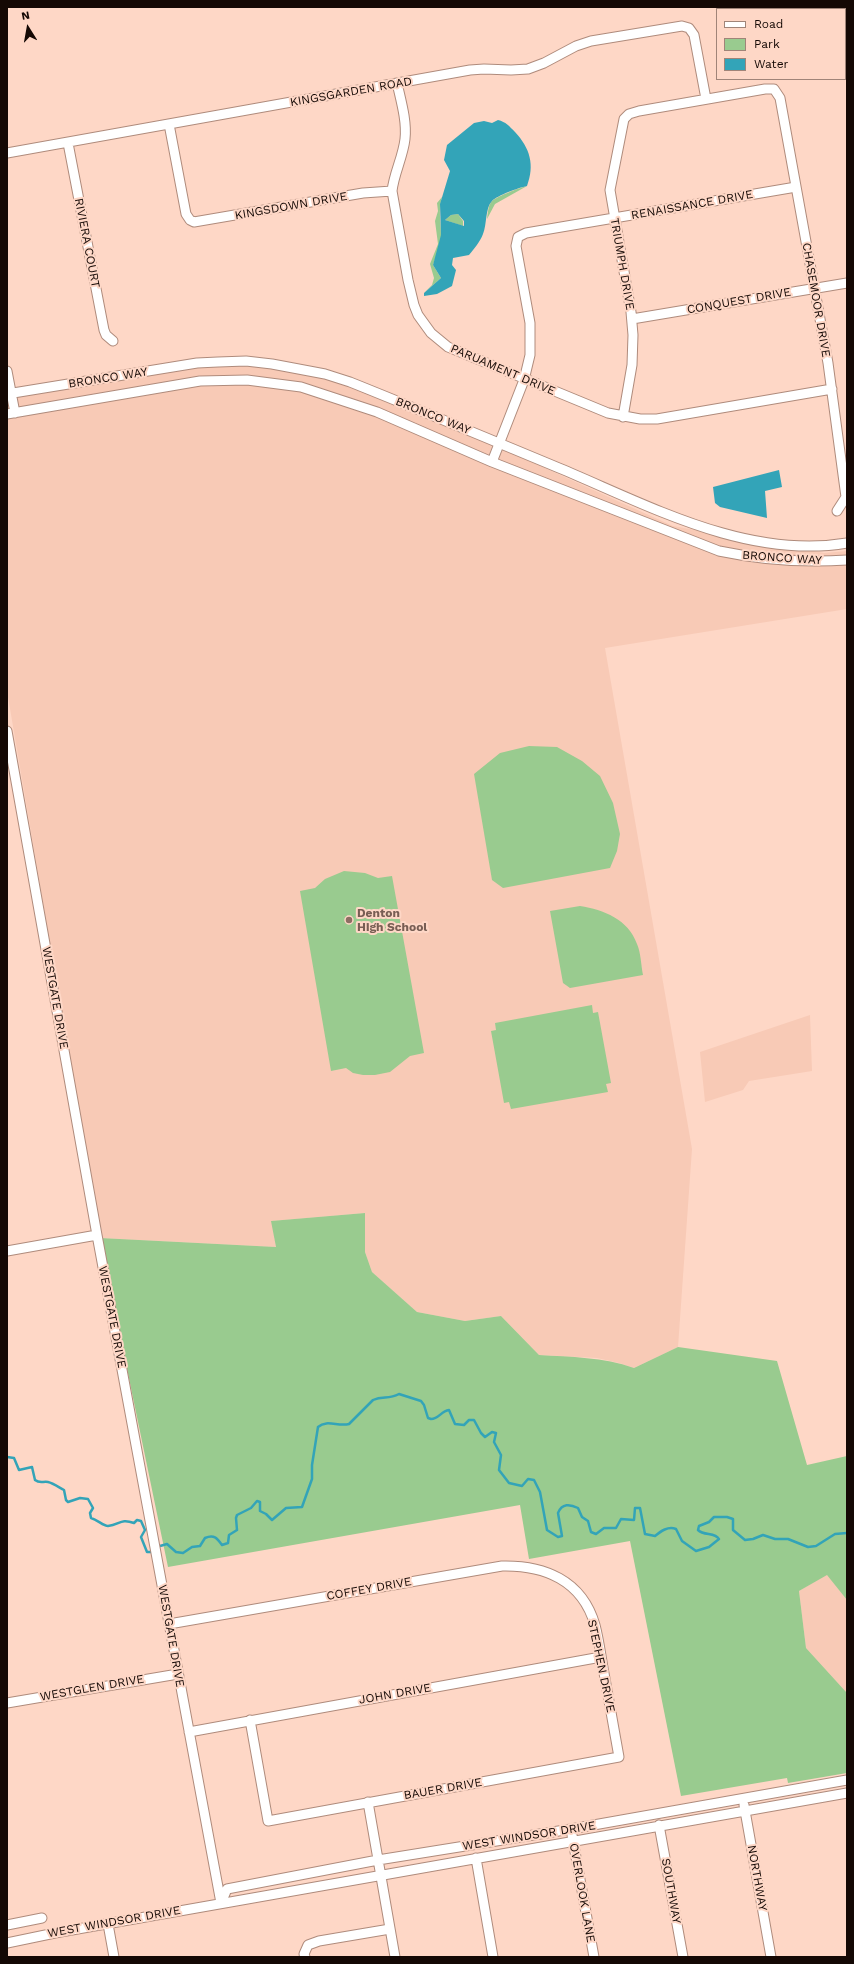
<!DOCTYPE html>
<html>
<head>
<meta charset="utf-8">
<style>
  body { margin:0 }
  #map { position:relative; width:854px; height:1964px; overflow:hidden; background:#fed7c6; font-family:"Work Sans",sans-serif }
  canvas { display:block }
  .frame { position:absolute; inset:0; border:8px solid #140804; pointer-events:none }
  .legend { position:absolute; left:716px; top:8px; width:130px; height:72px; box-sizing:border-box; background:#fed7c6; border:1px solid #a08478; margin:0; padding:5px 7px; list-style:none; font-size:12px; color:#140804 }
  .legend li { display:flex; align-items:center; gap:8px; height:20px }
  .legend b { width:20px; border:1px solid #a08478 }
  .north { position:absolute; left:8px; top:8px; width:40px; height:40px; -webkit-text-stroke:3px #fed7c6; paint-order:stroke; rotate:349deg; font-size:11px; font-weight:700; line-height:16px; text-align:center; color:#140804 }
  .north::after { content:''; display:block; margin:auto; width:14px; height:18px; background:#140804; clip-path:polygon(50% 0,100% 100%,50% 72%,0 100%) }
</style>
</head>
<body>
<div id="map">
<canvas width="854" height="1964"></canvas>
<div class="frame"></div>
<ul class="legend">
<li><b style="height:5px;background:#fff"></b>Road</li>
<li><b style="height:11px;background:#99cb8f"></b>Park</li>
<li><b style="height:11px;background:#33a4b8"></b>Water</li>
</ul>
<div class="north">N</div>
</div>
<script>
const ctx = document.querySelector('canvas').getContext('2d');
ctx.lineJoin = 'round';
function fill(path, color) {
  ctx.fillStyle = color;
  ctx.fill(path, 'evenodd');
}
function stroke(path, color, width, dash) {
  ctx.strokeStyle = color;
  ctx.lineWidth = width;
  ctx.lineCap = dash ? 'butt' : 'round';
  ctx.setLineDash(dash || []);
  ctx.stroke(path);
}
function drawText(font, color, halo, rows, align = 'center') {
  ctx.font = font + ' "Work Sans",sans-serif';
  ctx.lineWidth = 4;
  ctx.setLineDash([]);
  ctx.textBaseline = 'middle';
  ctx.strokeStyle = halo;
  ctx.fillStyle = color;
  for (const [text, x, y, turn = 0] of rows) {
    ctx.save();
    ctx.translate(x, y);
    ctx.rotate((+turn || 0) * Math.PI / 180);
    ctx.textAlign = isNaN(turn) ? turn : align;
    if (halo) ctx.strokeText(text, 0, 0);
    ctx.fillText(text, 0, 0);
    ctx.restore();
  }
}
const built = new Path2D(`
  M211,364L316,371L370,389L673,526L824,553L847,551V609L605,648L692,1149L678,1347L634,1368L619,1363L597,1358L539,1355L501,1316L465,1321L417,1312L372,1272L365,1252V1213L272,1221L276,1247L100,1238L7,691V396Z
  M810,1015L812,1071L749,1081L743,1090L705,1102L700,1052Z
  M827,1574L847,1600V1693L806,1648L799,1591Z`);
const green = new Path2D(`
  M527,186L495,204L487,219C488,213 488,205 492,201C498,196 519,188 527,186Z
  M442,197C438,210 441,222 441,235C442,245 436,256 433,265L441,278L424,293L432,285L434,278L430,264L438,244L435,221L438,211L437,203Z
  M458,214L463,221V226L445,220L451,215Z
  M529,746L557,747L582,761L600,776L613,803L620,834L617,851L610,868L503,888L492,880L474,774L500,753Z
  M344,871L365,873L378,878L392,876L424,1053L410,1056L390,1072L375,1075H363L353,1073L346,1068L331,1071L300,891L315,888L325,879Z
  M580,906C604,910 628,919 637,944C641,953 641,965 643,975L570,988L563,983L550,911Z
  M592,1005L593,1013L598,1012L611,1083L606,1084L608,1092L511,1109L509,1102L504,1103L491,1031L496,1030L495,1023Z
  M365,1213V1252L372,1272L417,1312L465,1321L501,1316L539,1355C571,1357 603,1357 634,1368L678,1347L777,1361L807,1465L847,1456V1600L827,1575L799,1591L806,1648L847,1693V1773L788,1783L787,1778L681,1796L630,1541L529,1559L520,1505L168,1567L100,1238L276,1247L271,1221Z`);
const water = new Path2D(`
  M730,7H819V9H730Z
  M498,120C506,122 509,126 515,132C530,148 535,165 527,186C518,188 498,195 492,201C485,208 487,225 483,234C480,242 474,249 469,255L453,258L452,265L456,270L452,286L437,294L424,296V293L441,278L433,265L441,235L440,204L450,171L444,160L447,145L474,123L484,121L492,123ZM458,214L464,221V226L445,220L451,215Z
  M779,470L782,487L765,491L767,518L720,507L715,503L713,487Z`);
const stream = new Path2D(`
  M7,1457L14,1458L19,1470L32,1467L35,1480C40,1484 43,1481 48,1482C53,1483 60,1488 64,1490L66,1500L68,1502L80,1498L88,1499L93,1508L90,1513L91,1518C98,1520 103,1526 108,1526C120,1525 120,1518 134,1523L137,1520L141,1521L145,1530L141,1537L147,1552H152
  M160,1546L167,1544L176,1552L183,1553L192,1547L200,1546L205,1538C214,1534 217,1538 222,1545L228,1543L229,1535L237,1530L236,1518L237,1515L251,1508L257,1501L260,1502V1511L266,1514L272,1520L286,1508L302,1507L312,1479V1465L318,1427C327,1419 338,1427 349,1424L373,1400C383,1395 388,1400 399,1394L421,1401L424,1405L428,1418L431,1419C439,1419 441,1411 449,1410L455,1424L464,1425L469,1420H474L481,1433L485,1437L492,1432L496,1433L494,1442L501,1455L499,1470L509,1483L522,1486L528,1479L534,1480L540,1492L547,1530L558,1537L562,1536L558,1513C562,1503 570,1504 578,1508L582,1517L588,1521L591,1532L596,1534L604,1528H616L621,1519L634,1520L635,1508H640L645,1534L655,1536C661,1531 668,1526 676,1529L682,1541L696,1551L709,1547L719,1539C715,1532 704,1536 698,1530L699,1526L709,1522L714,1517H727L733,1519V1530L745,1540L753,1539L763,1535L775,1539H788L808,1547L816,1546L835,1534L847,1533`);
const minor = new Path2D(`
  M397,83C401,101 407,121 405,139C403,157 394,173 392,191L408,280L414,305L418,315L431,333L448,347L608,413L640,419H657L832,389
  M169,124L186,214L190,220L194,222L363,193L392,191
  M68,143L104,330L106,335L113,341
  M7,153L470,70L484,69L511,70L528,69L544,63L576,46L591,41L682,26L689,28L694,35L706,99
  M632,319L847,283
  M7,371L15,413
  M7,394L197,363L218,362L246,361L272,364L325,374L350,382C420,410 489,439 559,468C648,505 747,560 847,543
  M7,414L200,381L247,380L301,387L377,412L492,462L719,551C762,560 804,563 847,560
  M623,417L632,365L633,335L631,312L610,190L624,119L629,114L639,111L765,89H774L780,98L828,363L846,497L837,511
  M492,462L524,380L530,355V323L516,246L518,237L526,233L796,187
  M7,731L97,1235L221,1903
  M7,1251L97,1235
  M169,1624L502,1566C544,1565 582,1580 595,1625C599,1640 601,1657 604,1673C609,1701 614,1729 619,1757L268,1821L250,1720
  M7,1703L178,1674
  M189,1732L601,1657
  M368,1802L395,1957
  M744,1805L771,1957
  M659,1825L683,1957
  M572,1835L594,1957
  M476,1858L493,1957
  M221,1903L227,1889L378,1860L571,1829L847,1780
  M108,1924L114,1957
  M7,1925L42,1918
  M7,1943L55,1933L847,1793
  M305,1957L304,1954L308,1945L319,1941L390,1929`);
const markers = [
  [349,920,4,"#8d6e63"]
];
const streetNames = [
  ["KINGSGARDEN ROAD",351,92,-10],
  ["RENAISSANCE DRIVE",692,205,-10],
  ["KINGSDOWN DRIVE",291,206,-10],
  ["RIVIERA COURT",87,243,79],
  ["TRIUMPH DRIVE",622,264,80],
  ["CHASEMOOR DRIVE",816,300,80],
  ["CONQUEST DRIVE",739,301,-10],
  ["PARUAMENT DRIVE",503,370,23],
  ["BRONCO WAY",108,378,-9],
  ["BRONCO WAY",433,416,22],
  ["BRONCO WAY",782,558,4],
  ["WESTGATE DRIVE",55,998,80],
  ["WESTGATE DRIVE",112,1317,79],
  ["COFFEY DRIVE",369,1589,-10],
  ["WESTGATE DRIVE",171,1636,80],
  ["STEPHEN DRIVE",601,1666,78],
  ["WESTGLEN DRIVE",92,1688,-10],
  ["JOHN DRIVE",395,1694,-10],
  ["BAUER DRIVE",443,1789,-10],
  ["WEST WINDSOR DRIVE",529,1836,-9],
  ["NORTHWAY",757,1878,80],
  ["SOUTHWAY",671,1891,80],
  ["OVERLOOK LANE",582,1893,80],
  ["WEST WINDSOR DRIVE",114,1922,-10]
];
const educationNames = [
  ["Denton",357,913],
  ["High School",357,927]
];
fill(built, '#f8cab6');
fill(green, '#99cb8f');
fill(water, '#33a4b8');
stroke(stream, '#33a4b8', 2.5);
stroke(minor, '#af8b7c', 11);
stroke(minor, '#fff', 9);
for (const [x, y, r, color] of markers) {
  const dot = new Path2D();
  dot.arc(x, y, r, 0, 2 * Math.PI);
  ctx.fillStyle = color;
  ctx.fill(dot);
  stroke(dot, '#fed7c6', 1.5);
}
drawText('12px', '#140804', '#fed7c6', streetNames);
drawText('bold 12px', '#785e54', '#fed7c6', educationNames, 'left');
</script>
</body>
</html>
